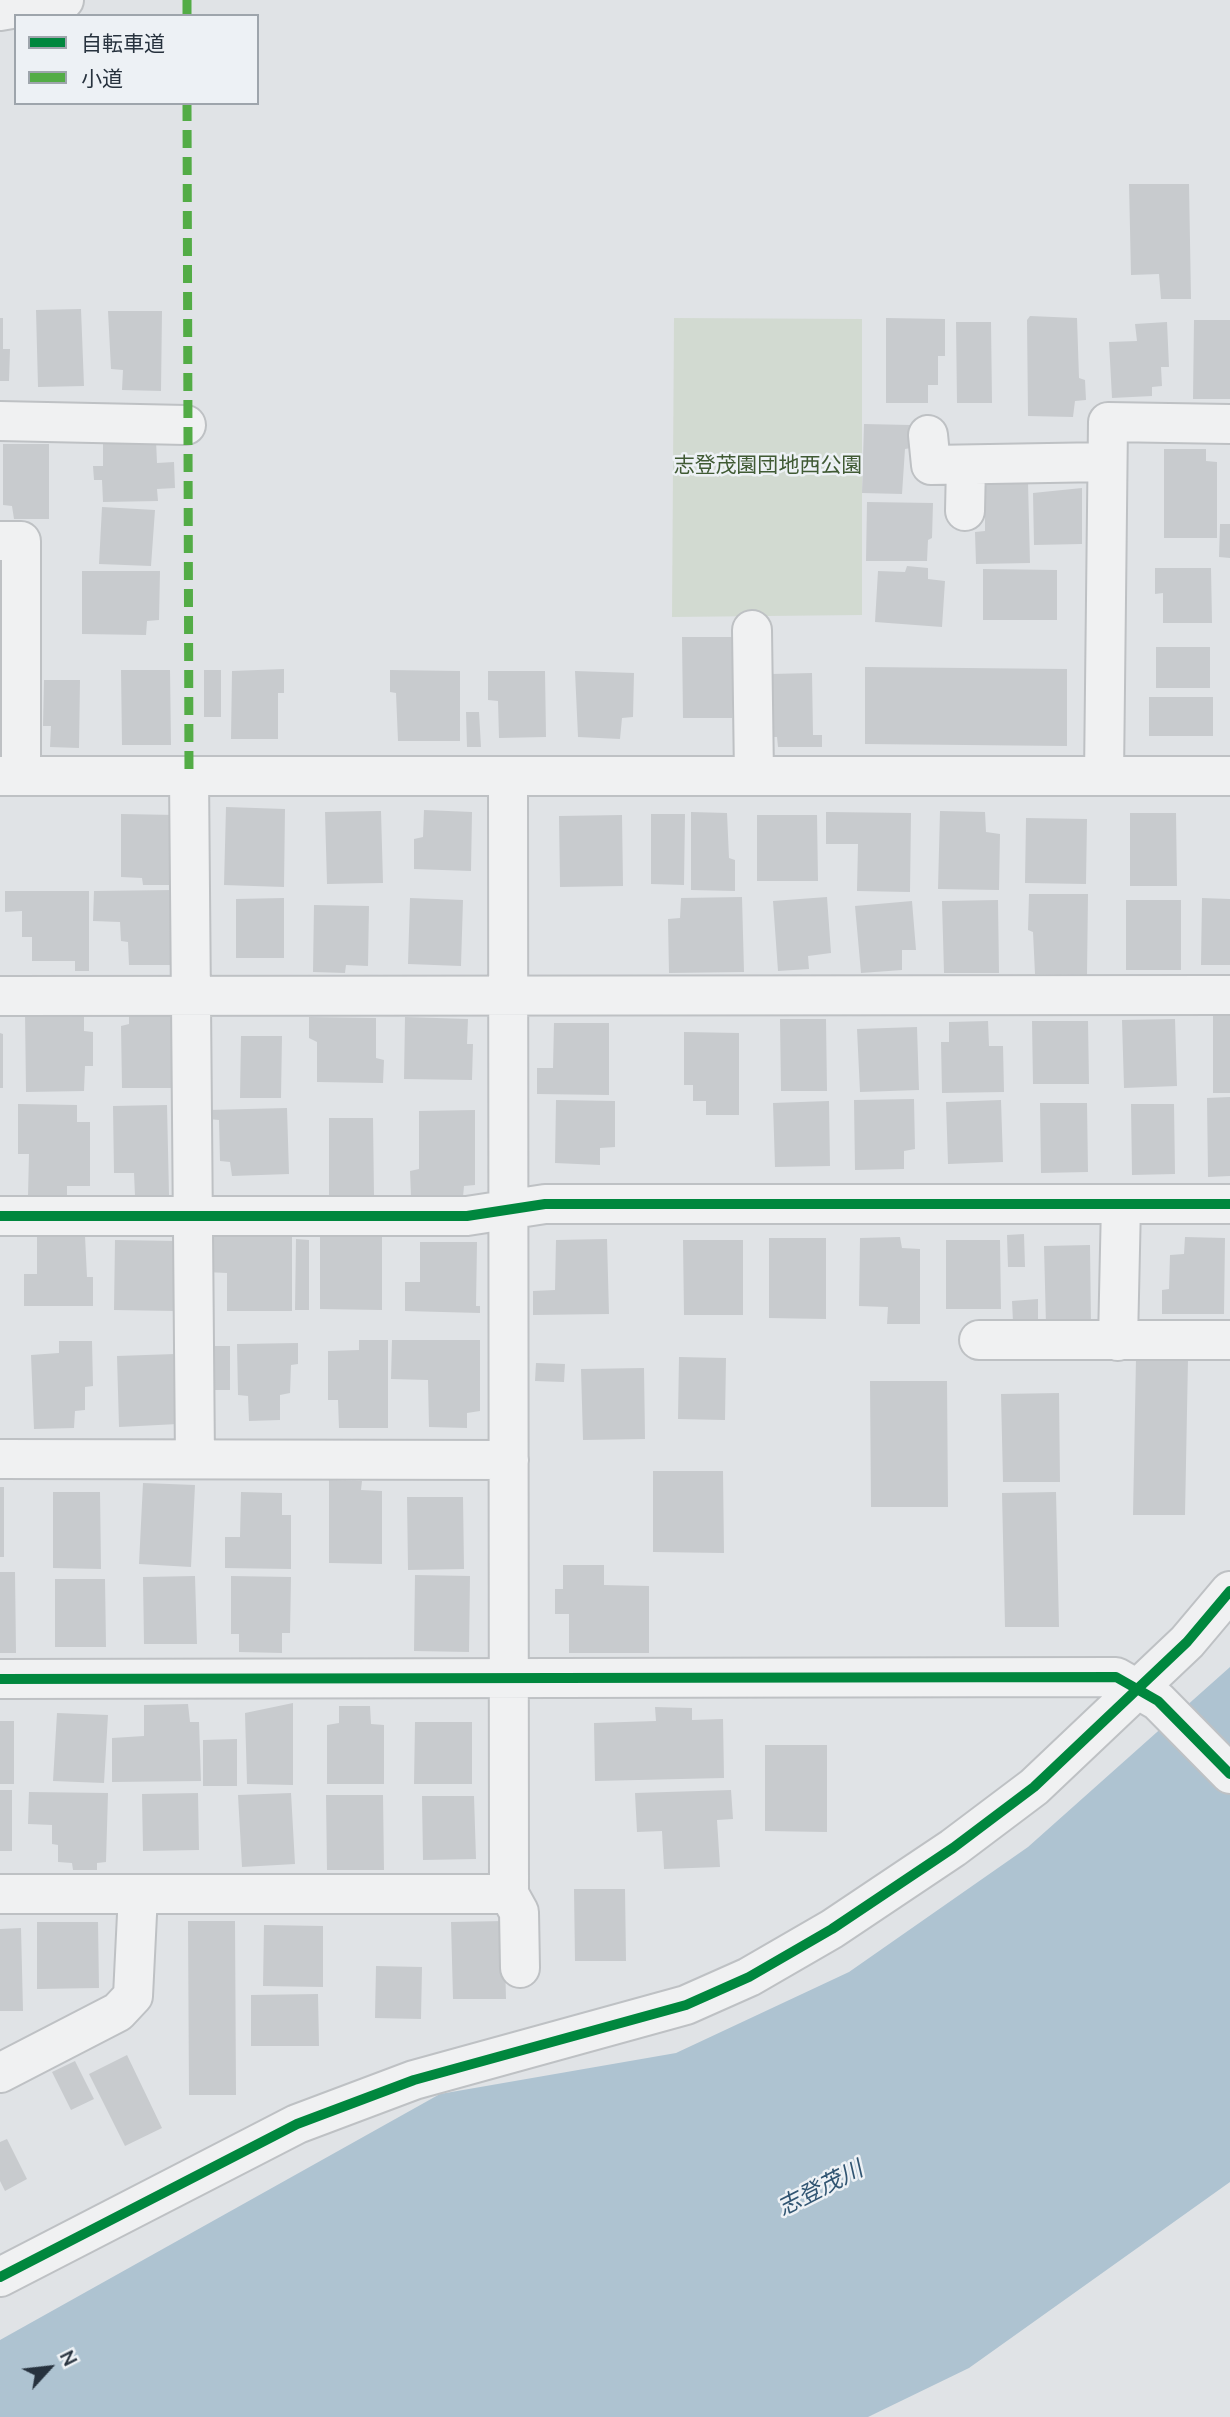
<!DOCTYPE html>
<html>
<head>
<meta charset="utf-8">
<style>
  body { margin:0 }
  #map { position:relative; width:1230px; height:2417px; overflow:hidden; background:#e0e3e6; font-family:"Nunito Sans","Noto Sans JP",sans-serif }
  canvas { display:block }
  .legend { position:absolute; left:14px; top:14px; width:245px; height:91px; box-sizing:border-box; background:#edf1f5; border:2px solid #9ea5ac; margin:0; padding:9px 12px; list-style:none; font-size:21px; color:#27323e }
  .legend li { display:flex; align-items:center; gap:14px; height:35px }
  .legend b { width:35px; border:2px solid #9ea5ac }
  .north { position:absolute; left:14px; top:2333px; width:70px; height:70px; -webkit-text-stroke:5px #edf1f5; paint-order:stroke; rotate:63deg; font-size:19px; font-weight:700; line-height:28px; text-align:center; color:#27323e }
  .north::after { content:''; display:block; margin:auto; width:24px; height:32px; background:#27323e; clip-path:polygon(50% 0,100% 100%,50% 72%,0 100%) }
</style>
</head>
<body>
<div id="map">
<canvas width="1230" height="2417"></canvas>
<ul class="legend">
<li><b style="height:9px;background:#00873e"></b>自転車道</li>
<li><b style="height:9px;background:#53ac46"></b>小道</li>
</ul>
<div class="north">N</div>
</div>
<script>
const ctx = document.querySelector('canvas').getContext('2d');
ctx.lineJoin = 'round';
function fill(path, color) {
  ctx.fillStyle = color;
  ctx.fill(path, 'evenodd');
}
function stroke(path, color, width, dash) {
  ctx.strokeStyle = color;
  ctx.lineWidth = width;
  ctx.lineCap = dash ? 'butt' : 'round';
  ctx.setLineDash(dash || []);
  ctx.stroke(path);
}
function drawText(font, color, halo, rows, align = 'center') {
  ctx.font = font + ' "Nunito Sans","Noto Sans JP",sans-serif';
  ctx.lineWidth = 5;
  ctx.setLineDash([]);
  ctx.textBaseline = 'middle';
  ctx.strokeStyle = halo;
  ctx.fillStyle = color;
  for (const [text, x, y, turn = 0] of rows) {
    ctx.save();
    ctx.translate(x, y);
    ctx.rotate((+turn || 0) * Math.PI / 180);
    ctx.textAlign = isNaN(turn) ? turn : align;
    if (halo) ctx.strokeText(text, 0, 0);
    ctx.fillText(text, 0, 0);
    ctx.restore();
  }
}
const green = new Path2D(`
  M674,318L862,319V615L672,617Z`);
const water = new Path2D(`
  M1230,1667V2182L969,2368L868,2417H0V2340L440,2094L676,2053L849,1972L1028,1847Z`);
const building = new Path2D(`
  M1129,184H1189L1191,299H1161L1159,274L1131,275Z
  M81,309L84,386L38,387L36,310Z
  M108,311H162L161,391L122,390L123,370L111,369Z
  M1030,316L1077,318L1079,378L1085,380L1086,400L1075,401L1073,417L1028,416L1027,320Z
  M0,318H3V349H10L9,381H0Z
  M886,318L945,319V356H938V385H928V403H886Z
  M1194,320H1230V399H1193Z
  M956,322H991L992,403H957Z
  M1167,322L1169,367H1161L1162,386L1152,387V396L1112,398L1109,342L1137,341L1135,324Z
  M864,424L910,425L911,448L905,449L902,494L862,493Z
  M156,440L157,463L174,462L175,488L157,489L158,501L103,502L102,480H94L93,466H103V441Z
  M3,444H49V519H14L12,506L3,505Z
  M1164,449H1206V461L1217,462V538H1164Z
  M985,482H1028L1030,563L976,564L975,532L985,531Z
  M1082,488V544L1034,545L1033,493Z
  M867,502L933,503L932,538L928,540L927,561H866Z
  M102,507L155,510L151,566L99,564Z
  M1220,524H1230V558L1219,557Z
  M907,566L928,568V579L945,581L942,627L875,622L878,571L905,572Z
  M1155,568H1211L1212,623H1163V593L1155,594Z
  M983,569L1057,570V620H983Z
  M82,571H160L159,620L147,621L146,635L82,634Z
  M682,637H732V718H683Z
  M1156,647H1210V688H1156Z
  M865,667L1067,669V746L865,744Z
  M284,669V693H278V739H231L232,671Z
  M121,670H170L171,745H122Z
  M204,670H221V717H204Z
  M390,670L460,671V741H398L396,693L390,692Z
  M488,671H545L546,737L499,738L498,701L488,700Z
  M575,671L634,673L633,717L622,718L620,739L578,737Z
  M812,673L813,735H822V747H778L777,737H771V674Z
  M44,680H80L79,748L50,747L51,726H43Z
  M1149,697H1213V736H1149Z
  M466,712H479L481,747H467Z
  M226,807L285,809L284,887L224,885Z
  M424,810L472,812L471,871L414,869V839L423,837Z
  M381,811L383,883L327,884L325,812Z
  M940,811L985,812L986,832L1000,834L999,890L938,889Z
  M691,812L727,813L729,858L735,860V891L691,890Z
  M826,812L911,813L910,892L857,891L858,844H826Z
  M1130,813H1176L1177,886H1130Z
  M121,814L176,815V885H143L142,878L121,877Z
  M651,814H685L684,885L651,884Z
  M622,815L623,886L560,887L559,816Z
  M757,815H817L818,881H757Z
  M1026,818L1087,819L1086,884L1025,883Z
  M174,890V965H129L128,942L121,941L120,922L93,921L94,891Z
  M5,891H89V971H75V961H32V937H22V911L5,912Z
  M1029,894H1088L1087,975L1035,974L1033,932L1028,930Z
  M742,897L744,972L669,973L668,919L680,918L681,898Z
  M827,897L831,953L808,956L809,969L778,971L773,901Z
  M284,898V958H236V899Z
  M410,898L463,900L461,966L408,964Z
  M1202,898L1230,899V965H1201Z
  M998,900L999,973H944L942,901Z
  M1126,900H1181V970H1126Z
  M912,901L916,950H902V970L861,973L855,906Z
  M314,905L369,906L368,966L346,965L345,973L313,972Z
  M25,1012H84V1031L93,1032V1066H85L84,1091L26,1092Z
  M1213,1014H1230V1093H1213Z
  M129,1016H175L176,1088H122L121,1026L129,1024Z
  M309,1017L376,1018V1058L384,1060L383,1083L317,1082V1042L309,1038Z
  M405,1017L468,1019L467,1044H473L472,1080L404,1079Z
  M780,1019H826L827,1091H781Z
  M1175,1019L1177,1086L1124,1088L1122,1020Z
  M988,1021L989,1046H1003L1004,1092L942,1093L941,1042H949V1022Z
  M1032,1021H1088L1089,1084H1033Z
  M554,1023H609V1095L537,1094V1068H553Z
  M917,1027L919,1090L860,1092L857,1029Z
  M684,1032L739,1033V1115H706V1101H693V1085H684Z
  M0,1033L3,1034V1088H0Z
  M241,1036H282L281,1098H240Z
  M1230,1097V1176L1208,1177L1207,1098Z
  M914,1099L915,1149L904,1151V1169L855,1170L854,1100Z
  M556,1100L615,1101V1147L600,1148V1165L555,1163Z
  M1001,1100L1003,1162L948,1164L946,1102Z
  M829,1101L830,1166L775,1167L773,1103Z
  M1040,1103H1087L1088,1172L1041,1173Z
  M18,1104L77,1105V1122H90V1186H67V1197L28,1196L29,1154H18Z
  M1131,1104H1174L1175,1174L1132,1175Z
  M167,1105L169,1195L135,1196L134,1173H114L113,1106Z
  M287,1108L289,1174L232,1176L230,1162L220,1161L219,1120L208,1119V1110Z
  M475,1110V1185L464,1186L463,1197L411,1196L410,1171L419,1169V1111Z
  M329,1118H373L374,1196H329Z
  M205,1234H292V1311H227V1273L205,1272Z
  M1024,1234L1025,1267H1008L1007,1235Z
  M320,1235H382V1310L320,1309Z
  M85,1236L87,1277H93V1306H24V1274H37V1237Z
  M900,1237L902,1248L920,1249V1324H887L888,1307L859,1306L860,1238Z
  M1185,1237L1225,1238L1224,1314H1162V1290L1169,1289L1170,1255L1184,1254Z
  M769,1238H826V1319L769,1318Z
  M296,1239L309,1240V1310H295Z
  M607,1239L609,1314L533,1315V1291L555,1290L556,1240Z
  M115,1240L177,1241L176,1311L114,1310Z
  M683,1240H743V1315H684Z
  M946,1240H1000L1001,1309H946Z
  M420,1242H477L476,1306H480V1313L405,1311V1282H420Z
  M1090,1245L1091,1325H1046L1044,1246Z
  M1038,1299V1321L1013,1322L1012,1301Z
  M359,1340H388V1428H339L338,1400H328V1351L359,1350Z
  M392,1340H480V1411L467,1413V1428L429,1427L428,1380L391,1379Z
  M59,1341H92L93,1386L85,1387V1410L75,1411L74,1428L34,1429L31,1355L59,1353Z
  M298,1343V1364L291,1365L290,1393L280,1395V1420L249,1421L248,1396L238,1395L237,1344Z
  M207,1346H230V1390H207Z
  M175,1354L178,1424L119,1427L117,1356Z
  M679,1357L726,1358L725,1420L678,1419Z
  M1136,1358L1188,1359L1185,1515H1133Z
  M536,1363L565,1364L564,1382L535,1381Z
  M644,1368L645,1439L583,1440L581,1369Z
  M870,1381H947L948,1507H871Z
  M1059,1393L1060,1482H1003L1001,1394Z
  M653,1471H723L724,1553L653,1552Z
  M329,1480L362,1481L361,1490L382,1491V1564L329,1563Z
  M143,1483L195,1485L191,1567L139,1564Z
  M0,1487H4V1557H0Z
  M53,1492H100L101,1569L53,1568Z
  M241,1492L282,1493V1515H291V1569L225,1568V1537H240Z
  M1056,1492L1059,1627H1005L1002,1493Z
  M407,1497H463L464,1569L408,1570Z
  M563,1565H604V1585L649,1586V1653H569V1614H555V1589H563Z
  M0,1572H15L16,1653H0Z
  M415,1575L470,1576L469,1652L414,1651Z
  M195,1576L197,1644H144L143,1577Z
  M231,1576L291,1577L290,1633H282V1653L239,1652V1634H231Z
  M55,1579H105L106,1647H55Z
  M293,1703V1785L247,1784L245,1713Z
  M188,1704L190,1722H199L201,1781L112,1782V1738L144,1736V1705Z
  M339,1706H370L371,1724L384,1725V1784H327V1725L339,1723Z
  M655,1707L692,1708V1720L723,1719L724,1778L595,1781L594,1723L656,1721Z
  M57,1713L108,1715L104,1783L53,1781Z
  M0,1721H14V1784H0Z
  M415,1722H472V1784H414Z
  M237,1739V1786H203V1740Z
  M765,1745H827V1832L765,1831Z
  M0,1790H12V1851H0Z
  M731,1790L733,1819L717,1820L720,1867L664,1869L662,1831L637,1832L635,1793Z
  M29,1792L108,1793L106,1862L97,1863V1870H73L72,1863L58,1862V1845L52,1844V1825L28,1824Z
  M198,1793L199,1850L143,1851L142,1794Z
  M291,1793L295,1864L242,1867L238,1795Z
  M326,1795H383L384,1870H327Z
  M422,1796H474L476,1859L423,1860Z
  M574,1889H625L626,1961H575Z
  M188,1921H235L236,2095H189Z
  M504,1921L506,1999H453L451,1922Z
  M37,1922H98L99,1988L37,1989Z
  M264,1925L323,1926V1987L263,1986Z
  M21,1928L23,2011H0V1929Z
  M376,1966L422,1967L421,2019L375,2018Z
  M318,1994L319,2046H251V1995Z
  M127,2055L162,2128L125,2146L89,2074Z
  M75,2061L94,2099L71,2110L52,2072Z
  M7,2139L27,2179L5,2191L0,2181V2142Z`);
const street = new Path2D(`
  M0,11L64,0
  M0,421L186,425
  M928,435L931,465L1107,462
  M965,511L966,465
  M0,541H21V776
  M752,630L754,776
  M0,776H1230
  M189,776L195,1459
  M508,776L509,1894L519,1912L520,1968
  M1104,776L1108,422L1230,424
  M0,996L1230,995
  M0,1216H467L545,1204H1230
  M979,1340H1230
  M1118,1341L1121,1204
  M0,1459L509,1460
  M0,1679L1116,1677L1158,1701L1230,1774
  M0,1894H509
  M0,2073L118,2012L133,1996L138,1894
  M0,2277L297,2124L414,2080L686,2005L749,1977L832,1929L953,1848L1034,1787L1187,1642L1230,1591`);
const quiet = new Path2D(`
  M187,16V0
  M187,103L189,776`);
const cycleway = new Path2D(`
  M0,1216H467L545,1204H1230
  M0,1679L1116,1677L1158,1701L1230,1774
  M0,2277L297,2124L414,2080L686,2005L749,1977L832,1929L953,1848L1034,1787L1187,1642L1230,1591`);
const parkNames = [
  ["志登茂園団地西公園",768,467]
];
const waterNames = [
  ["志登茂川",821,2190,-27]
];
fill(green, '#d2dad1');
fill(water, '#aec3d1');
fill(building, '#c8cbce');
stroke(street, '#bec1c4', 42);
stroke(street, '#f0f1f2', 38);
stroke(quiet, '#53ac46', 9, [18, 9]);
stroke(cycleway, '#00873e', 10);
drawText('21px', '#405a34', '#edf1f5', parkNames);
drawText('italic 23px', '#315572', '#edf1f5', waterNames);
</script>
</body>
</html>
